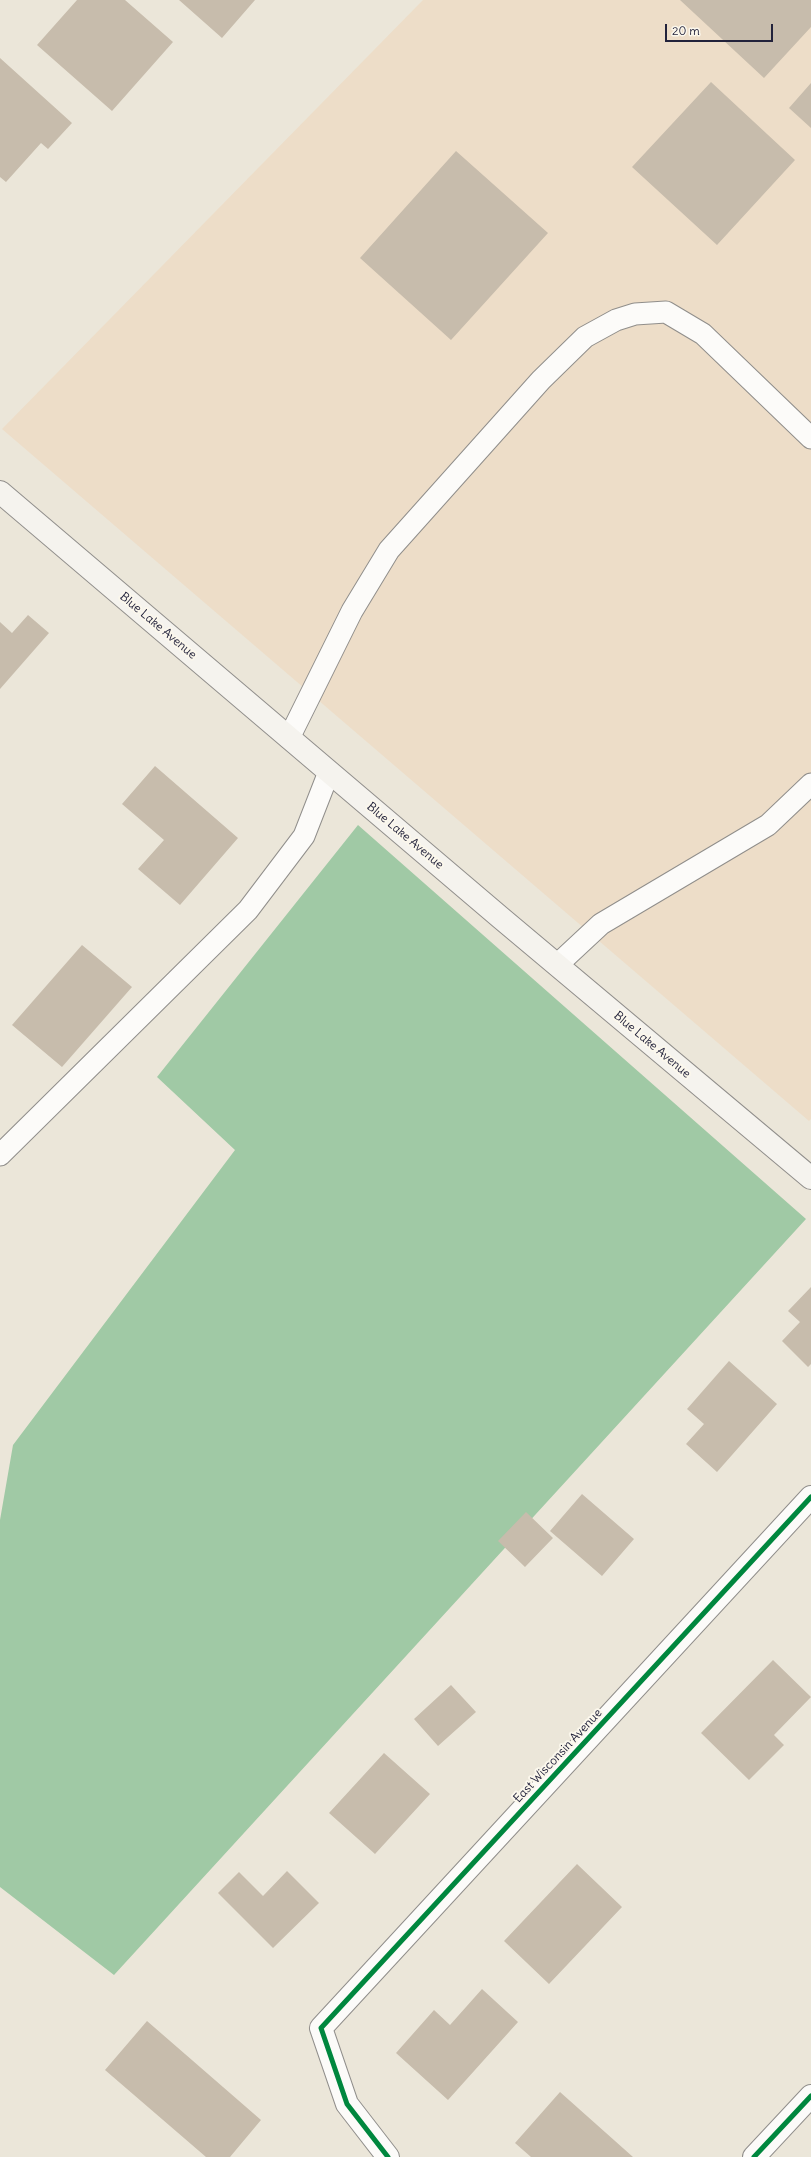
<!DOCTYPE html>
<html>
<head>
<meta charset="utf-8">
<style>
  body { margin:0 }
  #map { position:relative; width:811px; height:2157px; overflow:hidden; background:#ebe6d9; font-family:Delius,sans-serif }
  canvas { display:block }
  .scale { position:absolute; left:665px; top:24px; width:108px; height:18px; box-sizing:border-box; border:2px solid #22223b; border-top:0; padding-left:5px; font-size:12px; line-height:14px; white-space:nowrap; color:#22223b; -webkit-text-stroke:3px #fbf7ec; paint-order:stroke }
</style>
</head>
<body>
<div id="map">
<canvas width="811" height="2157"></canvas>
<div class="scale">20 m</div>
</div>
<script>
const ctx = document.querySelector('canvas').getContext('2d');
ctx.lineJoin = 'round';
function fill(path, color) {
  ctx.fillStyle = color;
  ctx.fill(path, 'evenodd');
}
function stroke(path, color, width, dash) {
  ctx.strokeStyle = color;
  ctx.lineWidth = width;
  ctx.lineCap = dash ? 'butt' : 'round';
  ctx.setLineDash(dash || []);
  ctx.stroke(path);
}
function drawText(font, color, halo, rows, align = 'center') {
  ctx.font = font + ' Delius,sans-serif';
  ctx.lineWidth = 4;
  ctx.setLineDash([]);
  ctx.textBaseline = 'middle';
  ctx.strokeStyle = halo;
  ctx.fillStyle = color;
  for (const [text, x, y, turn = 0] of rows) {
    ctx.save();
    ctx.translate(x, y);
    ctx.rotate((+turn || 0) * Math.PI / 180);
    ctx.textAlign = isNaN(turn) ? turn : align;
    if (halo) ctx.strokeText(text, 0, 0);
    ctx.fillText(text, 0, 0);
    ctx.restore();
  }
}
const built = new Path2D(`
  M423,0H811V1119L809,1121L2,429Z`);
const forest = new Path2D(`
  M358,825L806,1219L114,1975L0,1887V1520L13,1445L235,1150L157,1077Z`);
const building = new Path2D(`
  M77,0H125L173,42L112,111L37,45Z
  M179,0H255L222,38Z
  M680,0H811V27L764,78Z
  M0,58L72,123L48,149L41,143L6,182L0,177Z
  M711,82L795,160L717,245L632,167Z
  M811,83V128L789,108Z
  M456,151L548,233L451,340L360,258Z
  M28,615L49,633L0,689V622L12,633Z
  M155,766L238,838L180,905L138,869L164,840L122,804Z
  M82,945L132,987L62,1067L12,1025Z
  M811,1287V1364L808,1367L782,1341L800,1322L788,1311Z
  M729,1361L777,1404L717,1472L686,1444L704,1424L687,1409Z
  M582,1494L634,1539L602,1576L550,1531Z
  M526,1512L553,1538L525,1567L498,1541Z
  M773,1660L811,1697L774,1735L784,1745L749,1780L701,1733Z
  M451,1685L476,1712L438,1746L414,1719Z
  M384,1753L430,1794L375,1854L329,1813Z
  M577,1864L622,1907L549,1984L504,1941Z
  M287,1871L319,1903L273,1948L218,1893L239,1872L263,1896Z
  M482,1989L518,2022L448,2100L396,2053L434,2010L450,2025Z
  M147,2021L261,2120L230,2157H206L105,2070Z
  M560,2092L633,2157H531L515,2143Z`);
const lane = new Path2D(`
  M289,738L352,611L389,550L541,380L585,337L616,320L635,314L666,312L703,334L811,438
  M557,965L601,924L768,825L811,784
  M0,1155L248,910L304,836L329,772`);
const street = new Path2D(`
  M388,2157L347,2104L321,2028L811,1497
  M754,2157L811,2096`);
const secondary = new Path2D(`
  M0,492L501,918L811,1178`);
const cycleway = new Path2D(`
  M388,2157L347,2104L321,2028L811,1497
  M754,2157L811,2096`);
const streetNames = [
  ["Blue Lake Avenue",158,626,40],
  ["Blue Lake Avenue",405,836,40],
  ["Blue Lake Avenue",652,1045,40],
  ["East Wisconsin Avenue",558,1756,-47]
];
fill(built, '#edddc8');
fill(forest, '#a0c9a5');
fill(building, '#c7bcac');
stroke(lane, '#908e8b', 23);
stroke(street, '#908e8b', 24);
stroke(secondary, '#908e8b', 24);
stroke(lane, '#fcfbf9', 21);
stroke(street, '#fcfbf9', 22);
stroke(secondary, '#f5f3ee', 22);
stroke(cycleway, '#00873e', 5);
drawText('12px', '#22223b', '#fbf7ec', streetNames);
</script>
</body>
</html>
